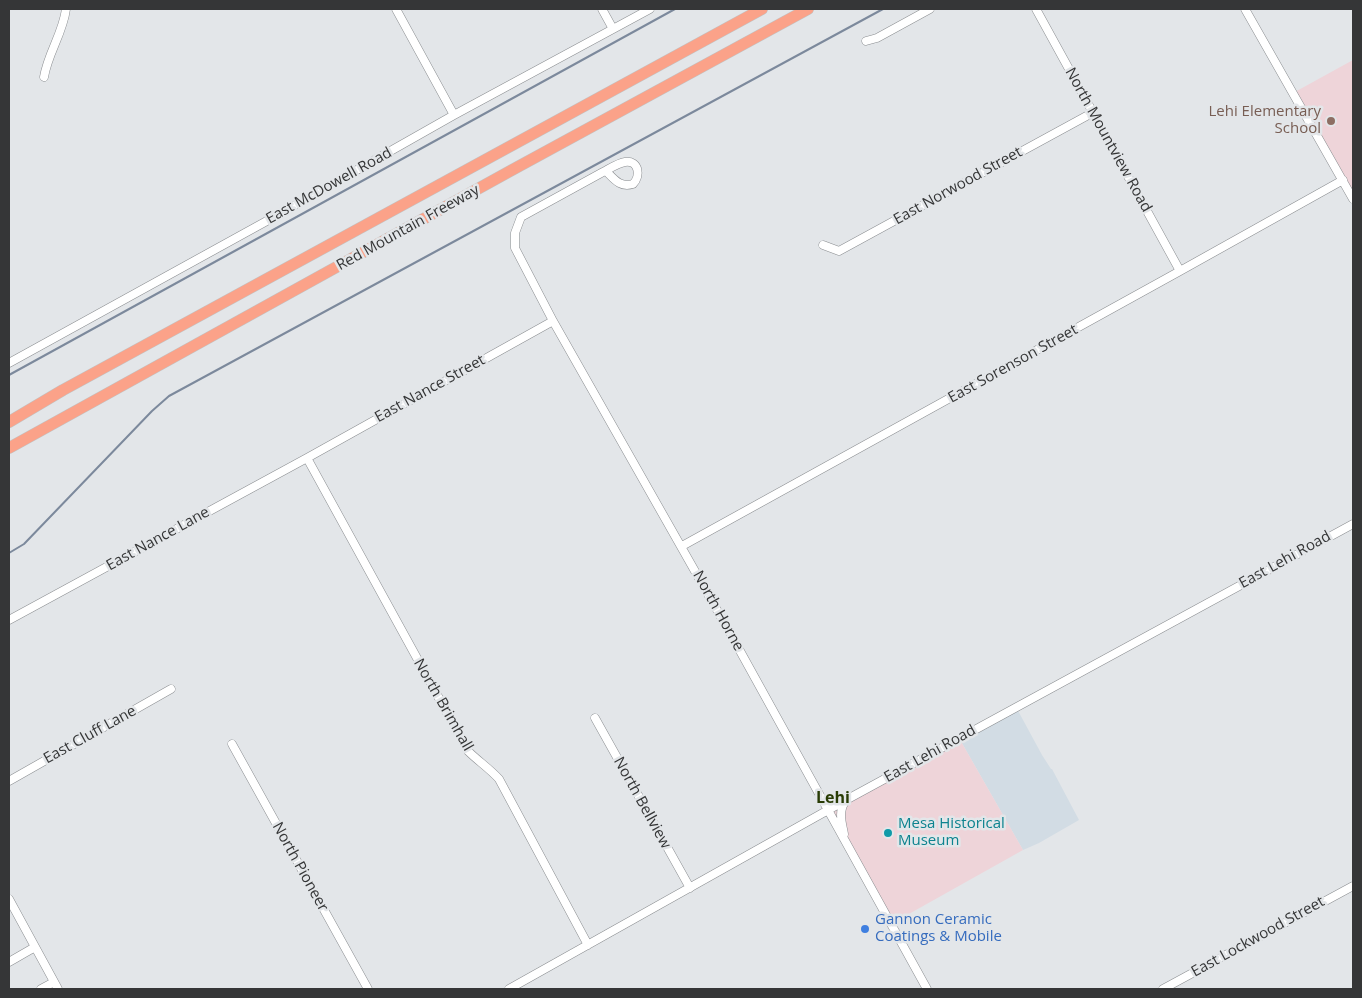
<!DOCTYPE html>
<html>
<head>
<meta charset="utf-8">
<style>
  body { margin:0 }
  #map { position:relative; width:1362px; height:998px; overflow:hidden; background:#e3e6e9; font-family:"Open Sans",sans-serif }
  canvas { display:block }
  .frame { position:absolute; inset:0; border:10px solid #353637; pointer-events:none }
</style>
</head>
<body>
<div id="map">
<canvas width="1362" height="998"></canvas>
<div class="frame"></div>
</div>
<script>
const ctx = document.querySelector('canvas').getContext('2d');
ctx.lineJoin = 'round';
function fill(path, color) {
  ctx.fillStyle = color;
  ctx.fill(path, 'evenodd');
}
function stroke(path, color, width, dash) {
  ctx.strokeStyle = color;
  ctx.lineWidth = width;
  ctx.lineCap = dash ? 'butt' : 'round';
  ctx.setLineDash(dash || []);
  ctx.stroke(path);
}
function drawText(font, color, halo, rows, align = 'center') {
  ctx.font = font + ' "Open Sans",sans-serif';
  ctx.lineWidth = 5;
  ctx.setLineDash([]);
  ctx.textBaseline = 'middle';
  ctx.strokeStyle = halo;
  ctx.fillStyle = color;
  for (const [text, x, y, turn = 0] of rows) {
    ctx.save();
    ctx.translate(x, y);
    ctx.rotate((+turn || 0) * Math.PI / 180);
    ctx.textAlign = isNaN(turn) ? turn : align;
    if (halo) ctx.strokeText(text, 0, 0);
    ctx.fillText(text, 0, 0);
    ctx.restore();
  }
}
const built = new Path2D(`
  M1016,707L1042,755L1051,769H1052L1079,820L1039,843L1023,850L959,738Z`);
const education = new Path2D(`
  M1353,60V199L1293,93Z
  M959,738L1023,850L891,924L828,810Z`);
const stream = new Path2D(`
  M9,375L675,9
  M9,553L24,544L152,411L169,396L883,9`);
const minor = new Path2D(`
  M396,9L454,115
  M602,9L613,29
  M1036,9L1180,271
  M1245,9L1353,199
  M866,41L877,38L930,9
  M44,77C48,53 63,33 66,9
  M606,171C614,179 620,188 633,184C641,176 639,160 625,162C618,163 609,169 603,172L521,217L515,233V248L553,321L734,640L927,989
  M823,245L839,251L1092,113
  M9,363L274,217L454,115L650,9
  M307,458L468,751C478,761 489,768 499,779L588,945
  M682,546L1180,271L1343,180
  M9,620L307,458L553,321
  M595,718L690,888
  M232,744L368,989
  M9,781L171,689
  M844,834C842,823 838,812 845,802
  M9,899L58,989
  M9,962L35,947
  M41,989L54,982
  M509,989L846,800L1353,524
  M1163,989L1353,886`);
const highway = new Path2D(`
  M9,422L63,390L762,9
  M9,448L512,170L808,9`);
const markers = [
  [1331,121,5,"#8d6e63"],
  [888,833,5,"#0f9aa8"],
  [865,929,5,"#3f7fe0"]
];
const educationNames = [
  ["Lehi Elementary",1321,112],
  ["School",1321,129]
];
const streetNames = [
  ["North Mountview Road",1108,140,61],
  ["East McDowell Road",329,186,-29],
  ["East Norwood Street",958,186,-29],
  ["Red Mountain Freeway",408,228,-29],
  ["East Sorenson Street",1013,364,-29],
  ["East Nance Street",430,389,-29],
  ["East Nance Lane",158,539,-29],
  ["East Lehi Road",1285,560,-29],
  ["North Horne",718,611,61],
  ["North Brimhall",443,705,60],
  ["East Cluff Lane",90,735,-29],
  ["East Lehi Road",930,754,-29],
  ["North Bellview",642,803,61],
  ["North Pioneer",300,867,61],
  ["East Lockwood Street",1258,937,-29]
];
const cultureNames = [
  ["Mesa Historical",898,824],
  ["Museum",898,841]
];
const shopNames = [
  ["Gannon Ceramic",875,920],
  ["Coatings & Mobile",875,937]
];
const neighbourhoodNames = [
  ["Lehi",833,798]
];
fill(built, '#d2dce4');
fill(education, '#eed4d9');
stroke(stream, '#7c899c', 2);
stroke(minor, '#8a8d90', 9);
stroke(highway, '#c2c3c3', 12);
stroke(minor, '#fff', 8);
stroke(highway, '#fba289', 11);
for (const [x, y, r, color] of markers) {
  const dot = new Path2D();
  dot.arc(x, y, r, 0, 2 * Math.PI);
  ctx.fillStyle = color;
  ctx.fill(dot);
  stroke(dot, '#e3e6e9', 2);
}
drawText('15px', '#785e54', '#e3e6e9', educationNames, 'right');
drawText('15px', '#353637', '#e3e6e9', streetNames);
drawText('15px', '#0d838f', '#e3e6e9', cultureNames, 'left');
drawText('15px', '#366cbe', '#e3e6e9', shopNames, 'left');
drawText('bold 16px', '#293c05', '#e3e6e9', neighbourhoodNames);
</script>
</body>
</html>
